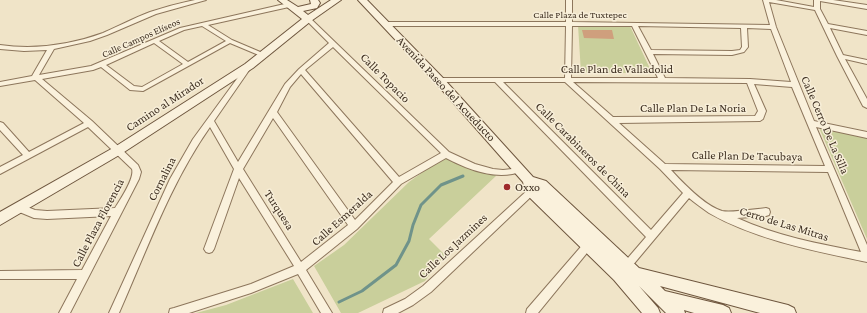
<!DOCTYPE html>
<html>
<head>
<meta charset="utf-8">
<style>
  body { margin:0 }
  canvas { display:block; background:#f0e4c8 }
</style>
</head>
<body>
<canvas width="867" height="313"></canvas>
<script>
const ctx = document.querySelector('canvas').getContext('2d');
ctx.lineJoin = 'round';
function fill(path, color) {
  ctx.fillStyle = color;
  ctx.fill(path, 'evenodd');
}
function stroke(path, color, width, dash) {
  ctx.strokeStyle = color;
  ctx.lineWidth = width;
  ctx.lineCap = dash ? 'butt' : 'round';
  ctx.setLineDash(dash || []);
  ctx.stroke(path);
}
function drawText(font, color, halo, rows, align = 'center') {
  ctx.font = font + ' "Crimson Pro",serif';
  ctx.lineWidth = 3;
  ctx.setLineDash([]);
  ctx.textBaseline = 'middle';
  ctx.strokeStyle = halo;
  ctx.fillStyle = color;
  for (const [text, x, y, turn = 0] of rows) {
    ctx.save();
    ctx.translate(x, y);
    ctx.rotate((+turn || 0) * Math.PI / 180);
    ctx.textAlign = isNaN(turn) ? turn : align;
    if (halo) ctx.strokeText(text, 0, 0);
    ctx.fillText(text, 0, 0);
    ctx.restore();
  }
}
const green = new Path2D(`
  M578,25L630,26L652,73H581Z
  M821,127L867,136V239L820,130Z
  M448,154L489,169L496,176L429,239L445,255L425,281L358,313H341L314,266L344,245L409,182Z
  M293,279L313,313H196L226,305Z`);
const stream = new Path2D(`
  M339,302L362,291L396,265L409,241L413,225L421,205L441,185L463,176`);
const building = new Path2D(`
  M582,30H612L614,39L584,38Z`);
const street = new Path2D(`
  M195,0H206L156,14L107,35L90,41L54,49L39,75L91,66L180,28L289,3L292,5L289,7L208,25L232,40L265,54V56H261L230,43L143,91L130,90L101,67L93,70L42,79L92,121L138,165L141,172L139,179L70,313H59L77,279H0V271L82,270L111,216L47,219L34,218L17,211L16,208L17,205L20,204L35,210L47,211L115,208C120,200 135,178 132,169L88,127L0,174V167L23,155L0,130V122L3,123L29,152L84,123L35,80L0,86V82L32,76L47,50L24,51L0,49V45C34,50 70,45 103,33C119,26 134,18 150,12C165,7 180,3 195,0ZM202,26L226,41L188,62L159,41L184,30ZM154,43L183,64L142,87L134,86L106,65Z
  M566,0H572V22L770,25L763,0H776L814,7V0H833L867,5V9L820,1V9L828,24L867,31V35L830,28L843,55L867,60V64L845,59L867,99V108L863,106L837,56L815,10L769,2L776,27L814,121L867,132V138L816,127L867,245V262C815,251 756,240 709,213C702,208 695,203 689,198L627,272L624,273L621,272L619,269L621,266L646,237L495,82H439L436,80L439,78H565L566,26H386L383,24L386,22H566ZM572,26H632L658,78H571ZM638,26L741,28L742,47L740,50L732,51L651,50ZM747,28L771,29L791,82L750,79L665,78L653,54L732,55L744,52L748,47ZM503,82H565L660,169L683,193L651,230ZM573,82L747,83L758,111L755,116L613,117ZM754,84L792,87L825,166L665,164L619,123L760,121L763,119L766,111ZM671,170L828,172L861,252C819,244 776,236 737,218L766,216L769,215L770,212L769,209L766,208C756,209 731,213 722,211C705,206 683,183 671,170Z
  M308,17L310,18L449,152L475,164L493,169L503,170L512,169L520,166L523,167L524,169L523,171C497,181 469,170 446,158L401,184L357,229L306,270L332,313H321L298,274L251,293L189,313H169L170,309L174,308L251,284L294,266L239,178L214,249L212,252L209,253L206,252L204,249L234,169L210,127C170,184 147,250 119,313H109L170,179L193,139L247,65L249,64L252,66L214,121L238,162L285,84L299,69L329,43L305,19ZM333,47L441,153L399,177L305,70ZM301,74L393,182L355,220L277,112L290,87ZM273,118L348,225L301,262L243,169Z
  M534,186L537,187L538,189L537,191L431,292L413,305L398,313H383L384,309L405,299L423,286L531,187Z
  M588,241L591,242L593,245L591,248L538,313H526L527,309L585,242Z`);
const secondary = new Path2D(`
  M278,0H287L298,7L311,4L310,0H318L320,3L317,8L303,11L308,15L331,0H341L311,21L253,68L121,154L0,225V212L113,148L245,64L302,19Z
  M358,0H367L443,78L533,177L546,181L639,268L788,305L794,308L796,313H760L660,286L665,291L723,305L729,308L731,313H694L684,310L685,313H666L639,286L658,308L660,313H642L614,280L526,194L523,182L435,82Z`);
const markers = [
  [507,187,4,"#9e2a2b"]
];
const farStreetnames = [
  ["Calle Plaza de Tuxtepec",580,15],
  ["Calle Campos Elíseos",141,38,-24]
];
const streetNames = [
  ["Calle Plan de Valladolid",617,69],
  ["Calle Topacio",385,78,45],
  ["Avenida Paseo del Acueducto",446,89,47],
  ["Camino al Mirador",165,104,-33],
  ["Calle Plan De La Noria",693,108],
  ["Calle Cerro De La Silla",825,125,67],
  ["Calle Carabineros de China",583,150,45],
  ["Calle Plan De Tacubaya",747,156,1],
  ["Cornalina",162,179,-63],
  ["Turquesa",279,210,57],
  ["Calle Esmeralda",342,218,-42],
  ["Calle Plaza Florencia",98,223,-62],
  ["Cerro de Las Mitras",784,224,17],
  ["Calle Los Jazmines",453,246,-43]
];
const poiNames = [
  ["Oxxo",515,187]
];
fill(green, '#c9cf9b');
stroke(stream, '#6f938a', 3);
fill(building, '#cf9f7d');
stroke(street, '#8d765c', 2);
stroke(secondary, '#6f573f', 2);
fill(street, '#faf1dc');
fill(secondary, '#faf1dc');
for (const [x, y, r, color] of markers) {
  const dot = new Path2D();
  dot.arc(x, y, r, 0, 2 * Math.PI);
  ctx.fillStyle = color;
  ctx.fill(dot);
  stroke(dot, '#f7eed8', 1.5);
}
drawText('10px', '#3d2e20', '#f7eed8', farStreetnames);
drawText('12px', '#3d2e20', '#f7eed8', streetNames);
drawText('12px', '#3d2e20', '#f7eed8', poiNames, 'left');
</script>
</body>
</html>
